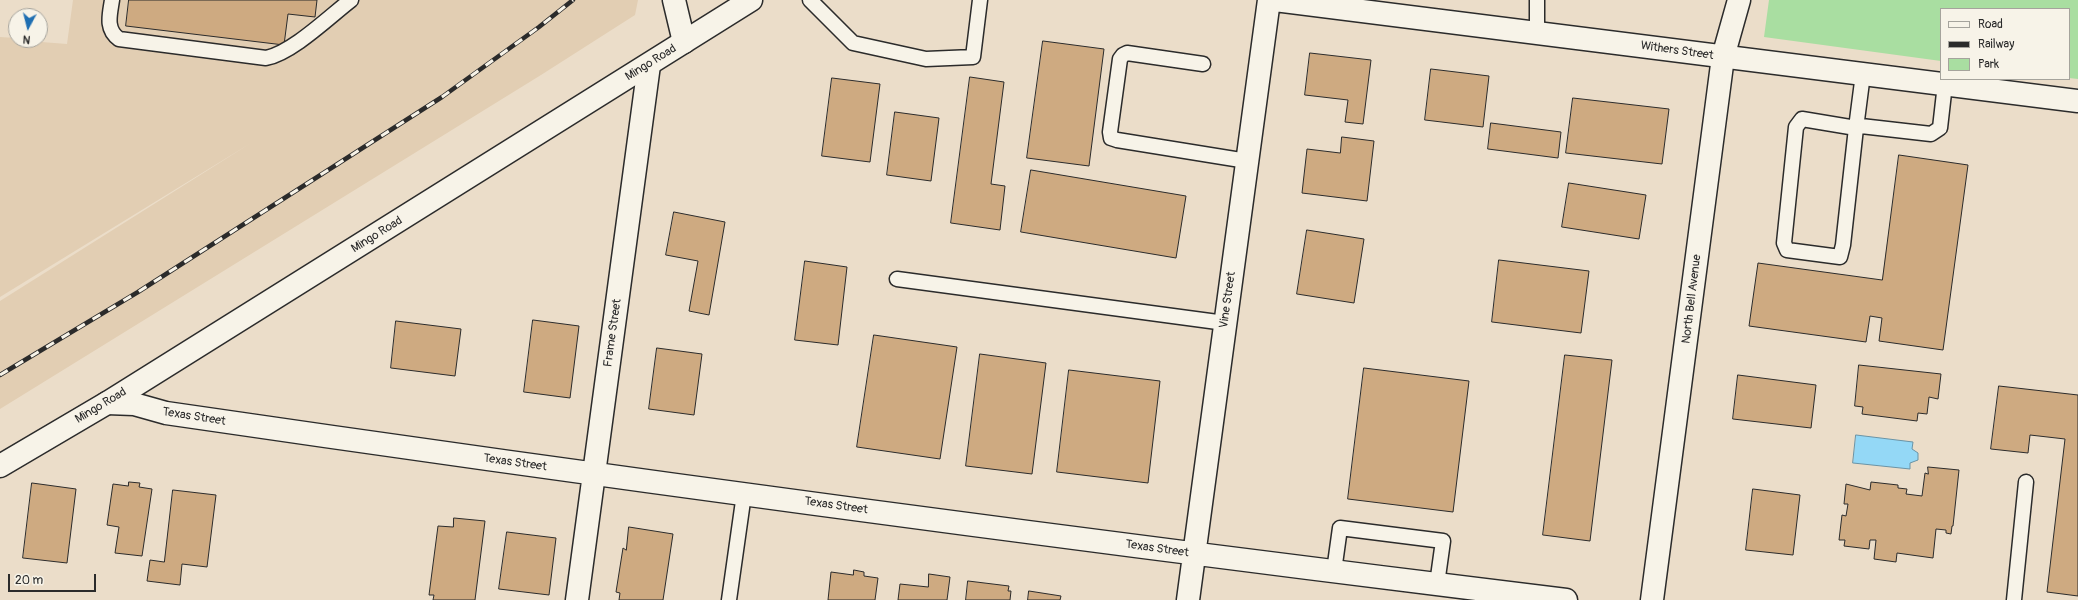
<!DOCTYPE html>
<html>
<head>
<meta charset="utf-8">
<style>
  body { margin:0 }
  #map { position:relative; width:2078px; height:600px; overflow:hidden; background:#ebddc9; font-family:Pangolin,sans-serif }
  canvas { display:block }
  .legend { position:absolute; left:1940px; top:8px; width:130px; height:72px; box-sizing:border-box; background:#f7f3e8; border:1px solid #a5a39c; margin:0; padding:5px 7px; list-style:none; font-size:12px; color:#2b2b2b }
  .legend li { display:flex; align-items:center; gap:8px; height:20px }
  .legend b { width:20px; border:1px solid #a5a39c }
  .north { position:absolute; left:8px; top:8px; width:40px; height:40px; box-sizing:border-box; background:#f7f3e8; border:1px solid #a5a39c; border-radius:50%; rotate:187deg; font-size:11px; font-weight:700; line-height:16px; text-align:center; color:#2b2b2b }
  .north::after { content:''; display:block; margin:auto; width:14px; height:18px; background:#1f6fb2; clip-path:polygon(50% 0,100% 100%,50% 72%,0 100%) }
  .scale { position:absolute; left:8px; top:574px; width:88px; height:18px; box-sizing:border-box; border:2px solid #2b2b2b; border-top:0; padding-left:5px; font-size:12px; line-height:14px; white-space:nowrap; color:#2b2b2b; -webkit-text-stroke:3px #f7f3e8; paint-order:stroke }
</style>
</head>
<body>
<div id="map">
<canvas width="2078" height="600"></canvas>
<ul class="legend">
<li><b style="height:5px;background:#f7f3e8"></b>Road</li>
<li><b style="height:5px;background:#2b2b2b"></b>Railway</li>
<li><b style="height:11px;background:#a9dea1"></b>Park</li>
</ul>
<div class="north">N</div>
<div class="scale">20 m</div>
</div>
<script>
const ctx = document.querySelector('canvas').getContext('2d');
ctx.lineJoin = 'round';
function fill(path, color) {
  ctx.fillStyle = color;
  ctx.fill(path, 'evenodd');
}
function stroke(path, color, width, dash) {
  ctx.strokeStyle = color;
  ctx.lineWidth = width;
  ctx.lineCap = dash ? 'butt' : 'round';
  ctx.setLineDash(dash || []);
  ctx.stroke(path);
}
function drawText(font, color, halo, rows, align = 'center') {
  ctx.font = font + ' Pangolin,sans-serif';
  ctx.lineWidth = 3;
  ctx.setLineDash([]);
  ctx.textBaseline = 'middle';
  ctx.strokeStyle = halo;
  ctx.fillStyle = color;
  for (const [text, x, y, turn = 0] of rows) {
    ctx.save();
    ctx.translate(x, y);
    ctx.rotate((+turn || 0) * Math.PI / 180);
    ctx.textAlign = isNaN(turn) ? turn : align;
    if (halo) ctx.strokeText(text, 0, 0);
    ctx.fillText(text, 0, 0);
    ctx.restore();
  }
}
const built = new Path2D(`
  M73,0H638L635,15L541,75L0,409V301L251,143L0,297V37L16,38V40L67,44Z`);
const green = new Path2D(`
  M1769,0H2078V79L2069,78V9H1941V61L1764,37Z`);
const water = new Path2D(`
  M1856,435L1913,442L1912,449L1918,453V460L1910,463V469L1853,463Z`);
const building = new Path2D(`
  M129,0H317L315,17L288,14L284,45L126,26Z
  M1043,41L1104,49L1089,166L1027,158Z
  M1310,53L1371,60L1363,124L1345,122L1348,100L1305,95Z
  M1431,69L1489,76L1483,127L1425,120Z
  M970,77L1004,82L991,184L1005,186L1000,230L951,223Z
  M832,78L880,84L870,162L822,156Z
  M1573,98L1669,109L1662,164L1566,153Z
  M895,112L939,118L931,181L887,175Z
  M1491,123L1561,132L1558,158L1488,149Z
  M1342,137L1374,141L1367,201L1302,193L1307,149L1340,153Z
  M1899,155L1968,165L1943,350L1879,341L1882,318L1870,316L1866,342L1749,326L1758,263L1882,280Z
  M1031,170L1186,196L1176,258L1021,232Z
  M1569,183L1646,195L1639,239L1562,227Z
  M674,212L725,222L709,315L689,311L698,261L666,255Z
  M1307,230L1364,239L1354,303L1297,294Z
  M1499,260L1589,271L1581,333L1492,322Z
  M805,261L847,267L838,345L795,340Z
  M533,320L579,326L570,398L524,392Z
  M396,321L461,329L455,376L391,368Z
  M874,335L957,347L940,459L857,447Z
  M657,348L702,354L694,415L649,409Z
  M980,354L1046,363L1032,474L966,466Z
  M1565,355L1612,360L1590,541L1543,535Z
  M1859,365L1941,374L1938,399L1929,397L1927,414L1918,413L1917,421L1862,414L1863,407L1855,406Z
  M1364,368L1469,381L1453,512L1348,499Z
  M1069,370L1160,381L1148,483L1057,472Z
  M1738,375L1816,385L1811,428L1733,419Z
  M1999,386L2078,395V596L2047,592L2065,439L2030,435L2028,453L1991,449Z
  M1928,467L1959,470L1953,526H1952L1951,534L1946,533V530L1936,529L1933,558L1897,553L1896,562L1874,559L1876,540H1870L1869,549L1844,546L1845,540H1839L1842,515L1846,516L1848,504H1844L1846,484L1870,490L1871,482L1898,485V488L1907,489L1906,494L1922,496L1925,473L1928,474Z
  M129,482L140,483L139,487L152,489L142,556L115,553L119,527L107,525L113,484L128,486Z
  M32,483L76,489L67,563L23,558Z
  M1753,489L1800,495L1793,555L1746,550Z
  M173,490L216,495L207,567L182,564L180,585L147,581L150,560L164,562Z
  M454,518L485,521L475,600H433L434,595H429L438,526L453,527Z
  M629,527L673,534L663,600H619L620,593L616,592L623,548L626,550Z
  M507,532L556,538L549,595L499,589Z
  M854,570L864,572V576L878,578L875,600H828L831,572L853,575Z
  M929,574L950,577L947,600H898L900,584L928,587Z
  M968,581L1009,586L1008,591H1011L1010,600H966Z
  M1029,591L1061,596L1060,600H1028Z`);
const service = new Path2D(`
  M112,0C110,14 105,29 119,39L266,58C292,53 329,17 351,0
  M810,0L853,43L926,59L973,57L980,0
  M1537,32V0
  M1203,64L1127,53L1123,55L1120,59L1110,132L1111,138L1117,140L1247,161
  M1863,74L1856,128L1802,119L1796,127L1784,243L1787,250L1840,257L1843,245L1856,128L1861,126L1931,134L1940,128L1945,84
  M897,279L1225,323
  M1334,571L1340,528L1443,541L1437,584
  M729,600L744,494
  M2014,600L2026,482`);
const minor = new Path2D(`
  M674,0L684,42
  M1275,0L2078,101
  M107,403L134,404L166,413C632,481 1099,543 1566,600
  M577,600L649,65
  M1188,600L1269,0`);
const tertiary = new Path2D(`
  M0,466L107,403L751,0`);
const secondary = new Path2D(`
  M1652,600L1723,57L1739,0`);
const rail = new Path2D(`
  M0,375L138,292L442,97L539,27L573,0`);
const streetNames = [
  ["Withers Street",1677,51,8],
  ["Mingo Road",651,63,-32],
  ["Mingo Road",377,235,-32],
  ["North Bell Avenue",1692,299,-83],
  ["Vine Street",1228,300,-82],
  ["Frame Street",613,333,-82],
  ["Mingo Road",101,406,-31],
  ["Texas Street",194,417,9],
  ["Texas Street",515,463,8],
  ["Texas Street",836,506,8],
  ["Texas Street",1157,549,8]
];
fill(built, '#e2ceb3');
fill(green, '#a9dea1');
fill(water, '#94d8f6');
stroke(water, '#6a93a5', 1);
fill(building, '#ceaa81');
stroke(building, '#2b2b2b', 1);
stroke(service, '#2b2b2b', 17);
stroke(minor, '#2b2b2b', 25);
stroke(tertiary, '#2b2b2b', 25);
stroke(secondary, '#2b2b2b', 25);
stroke(service, '#f7f3e8', 14);
stroke(minor, '#f7f3e8', 22);
stroke(tertiary, '#f7f3e8', 22);
stroke(secondary, '#f7f3e8', 22);
stroke(rail, '#2b2b2b', 4.5);
stroke(rail, '#f7f3e8', 3, [9]);
drawText('12px', '#2b2b2b', '#f7f3e8', streetNames);
</script>
</body>
</html>
